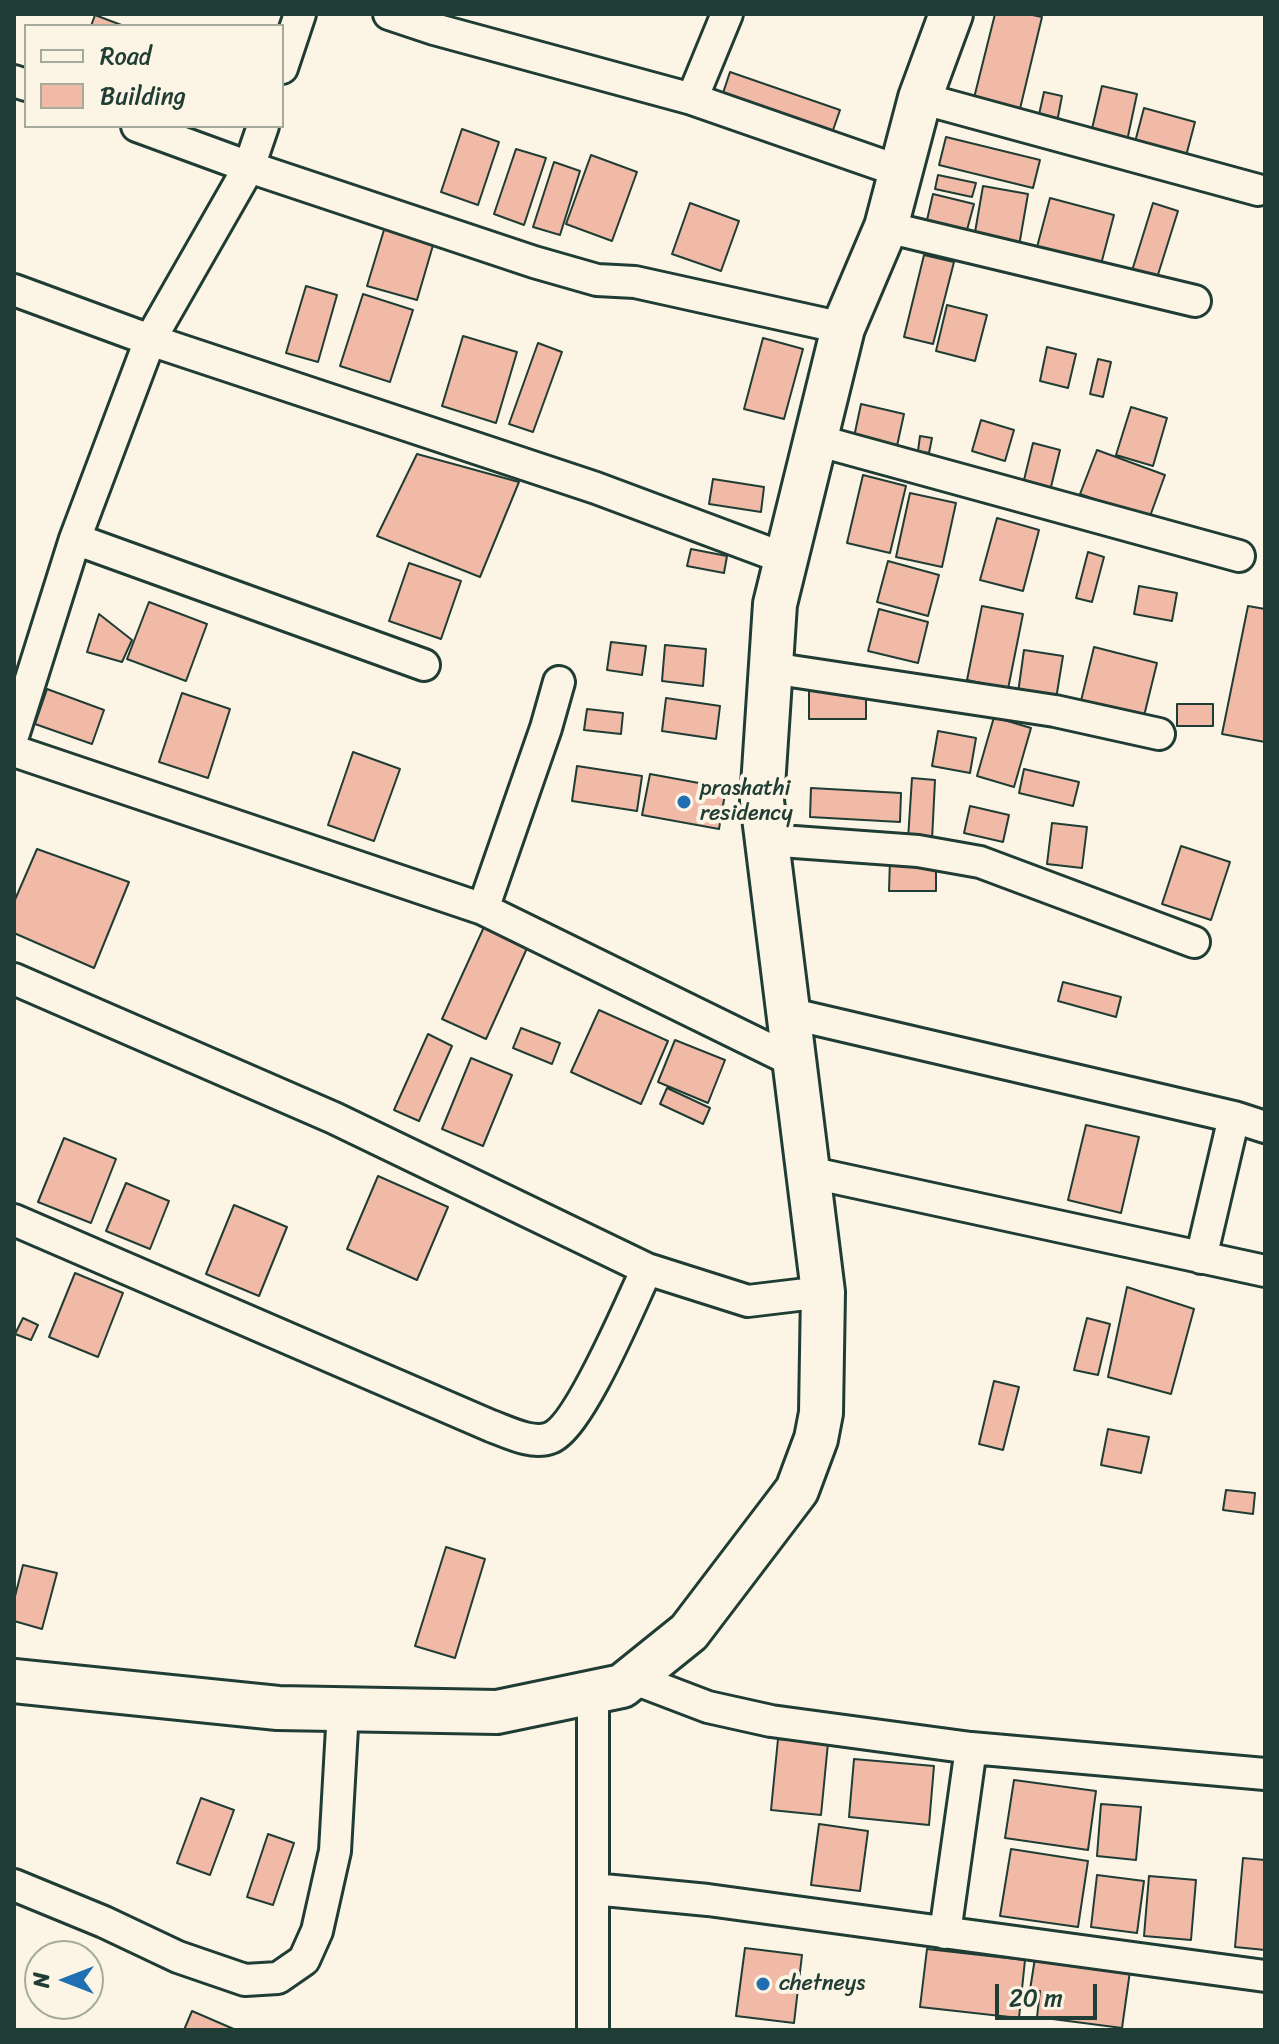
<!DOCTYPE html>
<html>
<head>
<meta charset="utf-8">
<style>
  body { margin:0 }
  #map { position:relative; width:1279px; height:2044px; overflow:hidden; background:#fcf5e5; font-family:Sriracha,sans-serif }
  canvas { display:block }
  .frame { position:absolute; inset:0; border:16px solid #1f3d34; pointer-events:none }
  .legend { position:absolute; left:24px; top:24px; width:260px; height:104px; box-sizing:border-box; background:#fcf5e5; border:2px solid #a4ab9e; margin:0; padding:10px 14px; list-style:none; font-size:24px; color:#1f3d34 }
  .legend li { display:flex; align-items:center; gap:16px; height:40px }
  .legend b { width:40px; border:2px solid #a4ab9e }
  .north { position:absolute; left:24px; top:1940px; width:80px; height:80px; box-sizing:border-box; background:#fcf5e5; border:2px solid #a4ab9e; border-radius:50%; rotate:270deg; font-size:22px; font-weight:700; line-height:32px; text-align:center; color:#1f3d34 }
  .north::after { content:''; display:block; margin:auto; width:28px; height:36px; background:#1f6fb2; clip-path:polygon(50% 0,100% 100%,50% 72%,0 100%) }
  .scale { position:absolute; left:995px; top:1984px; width:102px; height:36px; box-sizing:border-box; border:4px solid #1f3d34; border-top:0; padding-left:10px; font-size:24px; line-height:28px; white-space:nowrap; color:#1f3d34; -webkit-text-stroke:6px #fcf5e5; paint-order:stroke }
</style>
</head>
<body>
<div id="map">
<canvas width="1279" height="2044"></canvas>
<div class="frame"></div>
<ul class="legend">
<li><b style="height:10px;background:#fcf5e5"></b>Road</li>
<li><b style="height:22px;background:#f1baa7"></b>Building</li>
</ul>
<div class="north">N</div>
<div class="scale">20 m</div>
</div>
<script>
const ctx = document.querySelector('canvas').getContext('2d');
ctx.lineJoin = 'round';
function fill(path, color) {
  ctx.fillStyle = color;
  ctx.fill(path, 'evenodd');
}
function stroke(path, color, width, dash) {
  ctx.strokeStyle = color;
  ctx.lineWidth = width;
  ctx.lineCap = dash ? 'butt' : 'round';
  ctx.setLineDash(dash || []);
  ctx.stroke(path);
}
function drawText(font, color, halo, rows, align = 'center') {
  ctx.font = font + ' Sriracha,sans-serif';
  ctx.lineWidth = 8;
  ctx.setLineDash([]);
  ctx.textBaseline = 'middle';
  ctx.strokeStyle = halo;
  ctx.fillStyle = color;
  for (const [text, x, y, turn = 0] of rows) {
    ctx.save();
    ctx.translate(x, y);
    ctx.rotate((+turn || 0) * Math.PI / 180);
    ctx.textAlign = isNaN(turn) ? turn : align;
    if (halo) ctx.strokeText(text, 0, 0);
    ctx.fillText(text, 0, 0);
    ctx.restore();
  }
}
const building = new Path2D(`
  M995,14H1028L1042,17L1019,113L973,102Z
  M95,15L124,26H91Z
  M730,72L840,110L831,136L721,99Z
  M1102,86L1137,94L1127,141L1091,133Z
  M1044,92L1062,96L1057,122L1038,119Z
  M1144,108L1195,122L1186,156L1135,142Z
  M462,129L499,142L478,205L441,192Z
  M946,137L1040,160L1033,188L939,165Z
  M516,149L546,158L524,225L494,214Z
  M591,155L637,172L612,241L566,224Z
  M554,162L580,171L560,235L533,227Z
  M938,175L976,183L972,197L935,189Z
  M983,186L1028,194L1019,246L974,238Z
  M933,194L974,204L967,230L927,220Z
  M1050,198L1114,215L1100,268L1036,251Z
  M690,203L739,221L721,271L672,254Z
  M1153,203L1178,211L1156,281L1131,274Z
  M387,220L436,235L417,300L367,286Z
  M924,255L954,262L933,344L904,337Z
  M306,286L337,295L318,362L286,353Z
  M363,294L413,310L390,382L340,366Z
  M947,305L987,315L975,361L936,351Z
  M463,336L517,352L496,423L442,406Z
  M763,338L803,349L784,419L744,409Z
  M538,343L562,352L533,432L509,424Z
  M1047,347L1076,354L1068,388L1040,381Z
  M1098,359L1111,362L1103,397L1090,394Z
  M861,404L904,414L897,446L854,437Z
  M1131,407L1167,418L1153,466L1116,455Z
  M981,420L1014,430L1005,461L972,451Z
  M920,436L932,438L929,453L918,451Z
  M1033,443L1060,450L1050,491L1023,484Z
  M1097,450L1165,475L1149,519L1080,494Z
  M417,454L519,482L480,577L377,536Z
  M863,475L906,486L890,553L847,543Z
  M713,479L764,487L761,512L709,504Z
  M910,493L956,503L942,567L896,557Z
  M997,518L1039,530L1023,591L980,580Z
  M691,549L727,556L724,573L687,566Z
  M1088,552L1104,557L1092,602L1076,598Z
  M888,561L939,575L928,616L877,602Z
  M409,563L461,581L441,639L389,621Z
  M1139,586L1177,593L1172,621L1134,614Z
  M149,602L207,624L186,681L127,659Z
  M982,606L1023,614L1008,689L967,680Z
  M1248,606L1265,609V742L1222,734Z
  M879,609L928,622L918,663L868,651Z
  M99,614L132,640L122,662L87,652Z
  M611,642L646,646L642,675L607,670Z
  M665,645L706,649L703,686L662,681Z
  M1094,647L1157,663L1143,720L1080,705Z
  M1024,650L1063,656L1056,699L1018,693Z
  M809,684H866V719H809Z
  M47,689L104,710L92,744L35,724Z
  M182,693L230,709L208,778L159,762Z
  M666,698L720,706L716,739L662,731Z
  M1177,704H1213V726H1177Z
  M587,709L623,713L621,734L584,730Z
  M994,717L1031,728L1014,787L977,776Z
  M938,731L976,738L970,773L932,766Z
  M353,752L400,769L374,841L328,825Z
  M577,766L642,776L637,811L572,801Z
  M1024,769L1079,782L1073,806L1019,793Z
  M650,774L726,788L719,829L642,815Z
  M912,778L935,780L932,840L908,839Z
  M811,788L901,793L900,822L810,817Z
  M970,806L1009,815L1003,842L964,833Z
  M1052,823L1087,827L1082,868L1047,864Z
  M1181,846L1230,862L1211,920L1162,904Z
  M37,849L129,882L94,968L14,933V902Z
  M890,859H936V891H889Z
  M484,927L528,946L486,1039L442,1019Z
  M1063,982L1121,997L1116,1017L1058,1001Z
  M599,1010L668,1041L641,1104L571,1072Z
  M521,1028L560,1043L552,1064L513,1048Z
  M428,1034L452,1046L419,1121L394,1110Z
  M675,1040L725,1060L708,1103L658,1082Z
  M471,1058L512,1075L483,1146L442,1129Z
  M667,1088L710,1108L703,1124L660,1104Z
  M1086,1125L1139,1137L1121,1213L1068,1200Z
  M64,1138L116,1159L91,1223L38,1202Z
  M378,1176L448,1207L417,1280L347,1249Z
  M126,1183L169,1201L150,1249L106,1231Z
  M234,1205L287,1227L259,1296L206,1274Z
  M75,1273L123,1293L98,1357L49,1337Z
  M1127,1287L1194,1309L1171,1394L1108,1377Z
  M23,1318L38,1325L31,1340L15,1334Z
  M1087,1318L1110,1324L1098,1375L1074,1370Z
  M994,1381L1019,1387L1003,1450L979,1444Z
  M1108,1429L1149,1437L1141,1473L1101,1465Z
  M1226,1490L1255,1493L1253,1514L1223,1510Z
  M446,1547L485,1559L455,1658L415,1646Z
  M23,1565L57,1573L42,1629L14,1621V1600Z
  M778,1739L828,1743L821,1815L771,1810Z
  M854,1759L934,1766L929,1825L849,1817Z
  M1014,1780L1096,1791L1088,1850L1005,1838Z
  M201,1798L234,1810L210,1875L177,1863Z
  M1101,1804L1141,1807L1136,1860L1097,1856Z
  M819,1824L868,1831L860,1891L811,1885Z
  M268,1834L294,1843L273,1905L247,1897Z
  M1011,1849L1088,1861L1078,1927L1000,1916Z
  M1243,1858L1265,1860V1950L1235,1947Z
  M1097,1875L1144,1881L1137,1933L1091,1927Z
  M1149,1876L1196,1880L1191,1940L1144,1936Z
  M745,1948L802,1955L794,2023L736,2016Z
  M927,1949L1025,1960L1019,2018L920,2007Z
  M1035,1958L1130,1971L1122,2028L1037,2017L1040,1991L1030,1990Z
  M192,2011L236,2030H184Z`);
const street = new Path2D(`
  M389,14L434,29L692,99L902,172
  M282,68L300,14
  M14,81L26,85
  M920,98L1258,190
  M692,99L727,14
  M137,126L249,167L534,262L597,280L635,282L843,328
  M886,227L1195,301
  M14,290L150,340L596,488L786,559
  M816,440L1239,556
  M75,539L424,665
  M771,668L1055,711L1159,734
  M14,733L75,539L150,340L249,167L263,126
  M14,751L483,909L546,728L559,682
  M767,840L918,851L980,862L1194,942
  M483,909L795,1062
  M14,979L334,1118L647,1269L748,1301L823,1292
  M788,1013L1234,1117L1201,1258
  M1234,1117L1265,1127
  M808,1172L1265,1271
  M14,1220L491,1426C508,1432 532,1445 550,1438C580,1427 631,1302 647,1269
  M632,1678L708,1707L771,1721L971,1748L1265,1774
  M593,1692V2030
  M14,1885L104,1922L178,1957L245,1980L278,1978L304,1960L317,1931L335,1851L343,1710
  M593,1889L708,1900L1265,1976
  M945,1933L971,1748`);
const secondary = new Path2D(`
  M14,1681L278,1708L497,1712L622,1686L689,1632L797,1490L816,1439L821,1413L823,1292L762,801L775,604L843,328L886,227L920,98L951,14`);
const markers = [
  [684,802,8,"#1f6fb2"],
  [763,1984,8,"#1f6fb2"]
];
const poiNames = [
  ["prashathi",700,789],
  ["residency",700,814],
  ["chetneys",779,1984]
];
fill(building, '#f1baa7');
stroke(building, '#1f3d34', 2);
stroke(street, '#1f3d34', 36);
stroke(secondary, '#1f3d34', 48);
stroke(street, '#fcf5e5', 30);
stroke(secondary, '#fcf5e5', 42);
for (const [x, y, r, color] of markers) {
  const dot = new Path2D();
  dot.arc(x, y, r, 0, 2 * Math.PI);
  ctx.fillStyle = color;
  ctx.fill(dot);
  stroke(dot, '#fcf5e5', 3);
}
drawText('22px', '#1f3d34', '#fcf5e5', poiNames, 'left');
</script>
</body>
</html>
